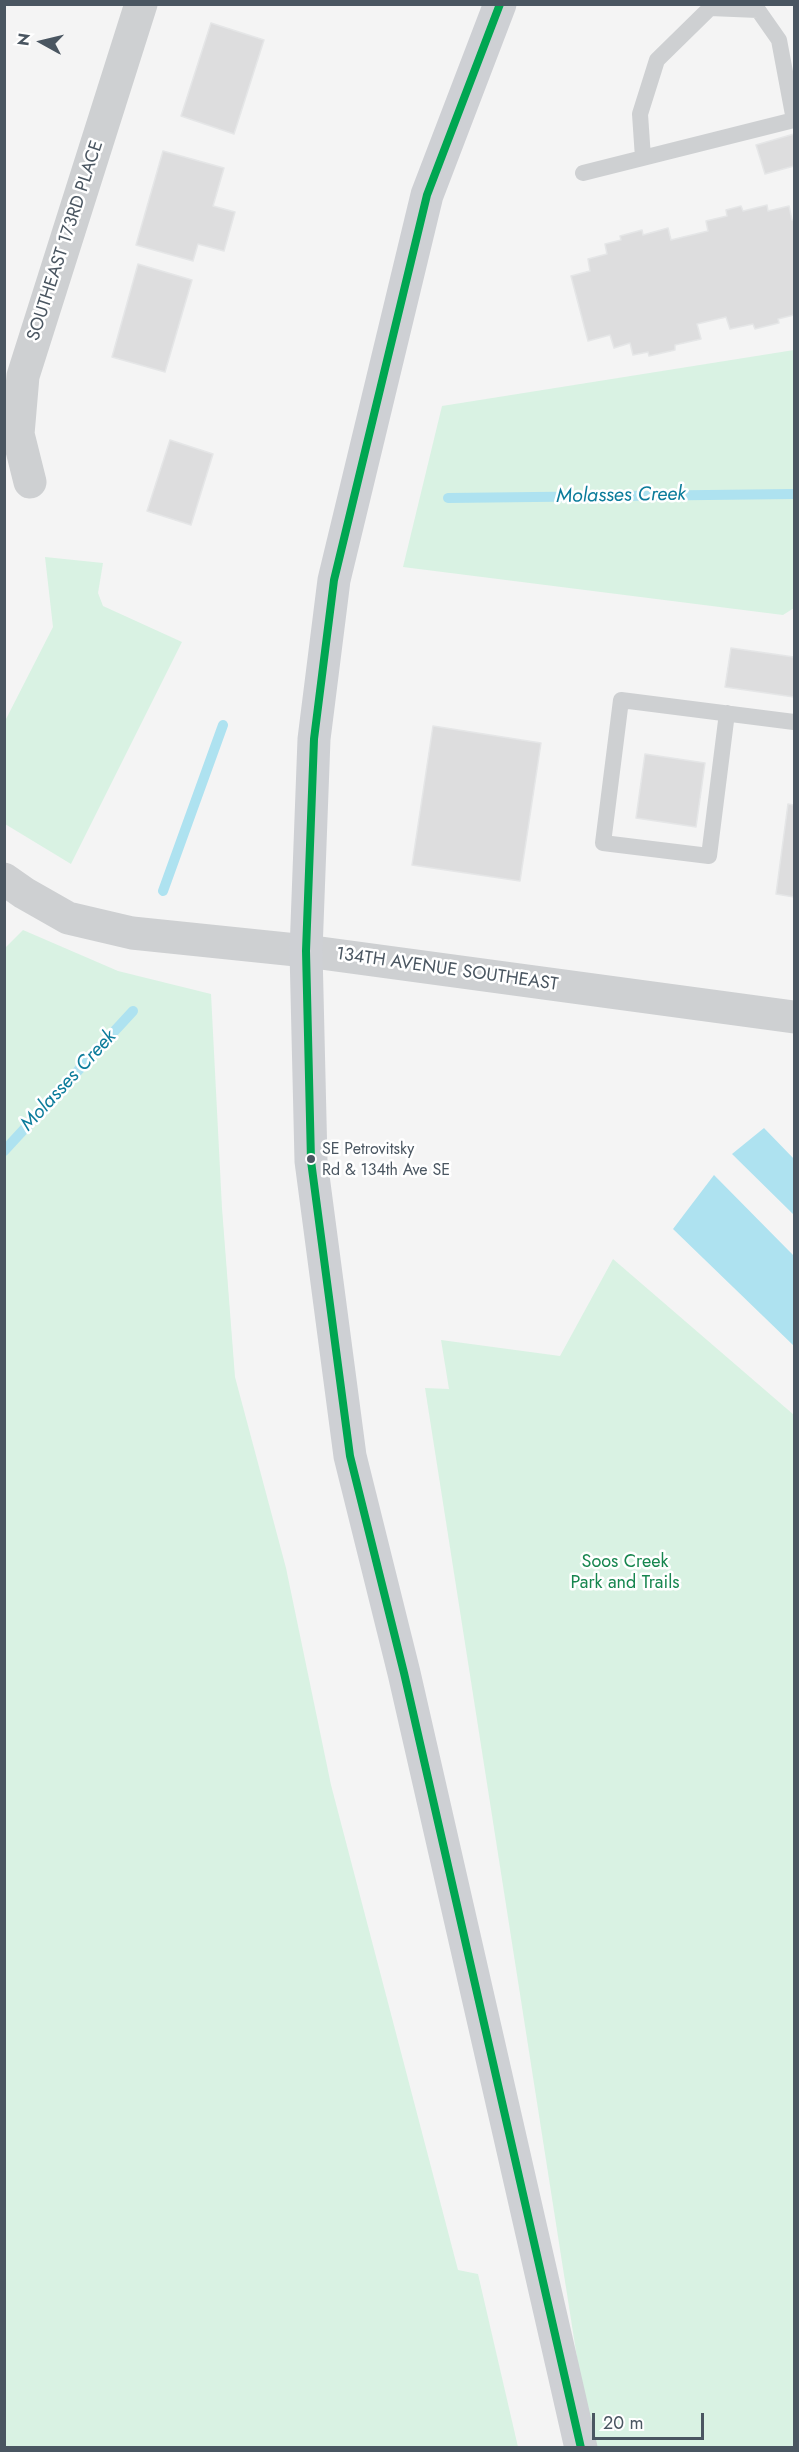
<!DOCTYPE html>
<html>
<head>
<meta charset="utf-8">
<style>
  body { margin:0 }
  #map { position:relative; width:799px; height:2452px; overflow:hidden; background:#f4f4f4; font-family:Jost,sans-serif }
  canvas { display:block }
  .frame { position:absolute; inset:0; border:6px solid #4a5661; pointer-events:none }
  .north { position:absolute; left:12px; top:12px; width:60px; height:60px; -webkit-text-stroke:4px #fff; paint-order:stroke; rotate:278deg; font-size:16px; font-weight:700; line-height:24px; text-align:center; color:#4a5661 }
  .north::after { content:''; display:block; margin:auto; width:21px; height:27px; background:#4a5661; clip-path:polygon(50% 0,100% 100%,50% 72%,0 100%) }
  .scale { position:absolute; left:592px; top:2413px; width:112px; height:27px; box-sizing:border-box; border:3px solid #4a5661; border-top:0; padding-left:8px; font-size:18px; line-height:21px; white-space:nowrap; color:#4a5661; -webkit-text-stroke:4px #fff; paint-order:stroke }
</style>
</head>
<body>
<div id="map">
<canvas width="799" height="2452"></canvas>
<div class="frame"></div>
<div class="north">N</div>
<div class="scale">20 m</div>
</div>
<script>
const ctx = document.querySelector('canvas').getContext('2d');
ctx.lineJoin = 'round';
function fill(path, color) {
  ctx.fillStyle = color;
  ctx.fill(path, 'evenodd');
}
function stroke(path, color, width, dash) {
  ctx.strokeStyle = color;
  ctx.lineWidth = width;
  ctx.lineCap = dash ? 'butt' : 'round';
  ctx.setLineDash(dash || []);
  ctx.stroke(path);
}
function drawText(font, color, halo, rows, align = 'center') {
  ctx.font = font + ' Jost,sans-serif';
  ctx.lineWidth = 5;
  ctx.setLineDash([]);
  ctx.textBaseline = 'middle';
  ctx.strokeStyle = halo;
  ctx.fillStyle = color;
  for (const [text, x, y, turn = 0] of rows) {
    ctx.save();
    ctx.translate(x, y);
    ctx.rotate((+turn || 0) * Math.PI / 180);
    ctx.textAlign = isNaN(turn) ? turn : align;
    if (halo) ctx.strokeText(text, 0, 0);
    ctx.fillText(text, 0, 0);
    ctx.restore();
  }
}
const green = new Path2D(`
  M794,350V608L783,615L403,567L442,406Z
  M45,557L103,563L98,593L103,606L182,642L71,864L5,824V721L53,627Z
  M23,930L118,971L211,994L222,1208L235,1377L286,1568L331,1785L458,2270L478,2274L518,2447H5L4,949Z
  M613,1259L794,1415V2447H591L425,1388L449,1389L441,1340L560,1356Z`);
const water = new Path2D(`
  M764,1128L794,1159V1215L732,1154Z
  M714,1175L794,1256V1346L673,1229Z`);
const stream = new Path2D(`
  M448,498L794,494
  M163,891L223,725
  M4,1151L133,1011`);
const building = new Path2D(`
  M211,23L264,40L234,134L181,116Z
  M794,134V166L765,174L756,145Z
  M163,151L224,168L213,206L235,212L224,251L198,244L193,261L136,245Z
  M767,205L768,211L789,206L792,220H794V315L778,319L779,323L755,329L753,324L730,329L726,317L697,324L701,339L675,345V350L649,356L648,352L633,355L630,343L614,348L610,335L588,341L571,276L590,271L588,259L607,254L605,244L621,240L620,236L642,230L643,235L668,228L671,240L708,231L706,221L727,216L726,210L741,206L743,211Z
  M138,264L192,280L165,372L112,357Z
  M170,440L213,454L191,525L147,511Z
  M731,648L794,657V697L725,687Z
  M433,726L541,743L520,881L412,865Z
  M645,754L705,763L696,827L636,818Z
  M788,804L794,805V897L776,894Z`);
const lane = new Path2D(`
  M643,158L640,114L657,60L710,8L758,10L779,40L794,120
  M583,173L794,120
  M727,713L709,856L603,843L621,700L794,722`);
const street = new Path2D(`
  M30,482L18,434L23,376L141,4
  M4,879L24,893L68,918L132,933L306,951L794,1017`);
const secondary = new Path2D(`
  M500,4L427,195L334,580L314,739L306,951L311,1161L350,1456L404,1673L581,2448`);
const bus1 = new Path2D(`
  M500,4L427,195L334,580L314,739L306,951L311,1161L350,1456L404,1673L581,2448`);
const markers = [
  [311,1159,5,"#4a5661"]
];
const busNames = [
  ["SE Petrovitsky",322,1150],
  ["Rd & 134th Ave SE",322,1171]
];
const streetNames = [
  ["SOUTHEAST 173RD PLACE",66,241,-72],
  ["134TH AVENUE SOUTHEAST",447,970,8]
];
const parkNames = [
  ["Soos Creek",625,1563],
  ["Park and Trails",625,1584]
];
const waterNames = [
  ["Molasses Creek",621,496,-1],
  ["Molasses Creek",69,1081,-47]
];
fill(green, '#d9f2e3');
fill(water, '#aee2f0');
stroke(stream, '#aee2f0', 10);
fill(building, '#ddddde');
stroke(building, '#e5e6e7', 1.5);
stroke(lane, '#ced0d2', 16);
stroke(street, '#ced0d2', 33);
stroke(secondary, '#ced0d4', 33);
stroke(bus1, '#00a651', 8);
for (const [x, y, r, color] of markers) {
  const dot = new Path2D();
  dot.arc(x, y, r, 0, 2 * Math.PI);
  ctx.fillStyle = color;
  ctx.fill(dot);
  stroke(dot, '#fff', 2);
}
drawText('16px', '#4a5661', '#fff', busNames, 'left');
drawText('18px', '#4a5661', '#fff', streetNames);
drawText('18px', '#17864f', '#fff', parkNames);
drawText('italic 20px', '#0c7c9b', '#fff', waterNames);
</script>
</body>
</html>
